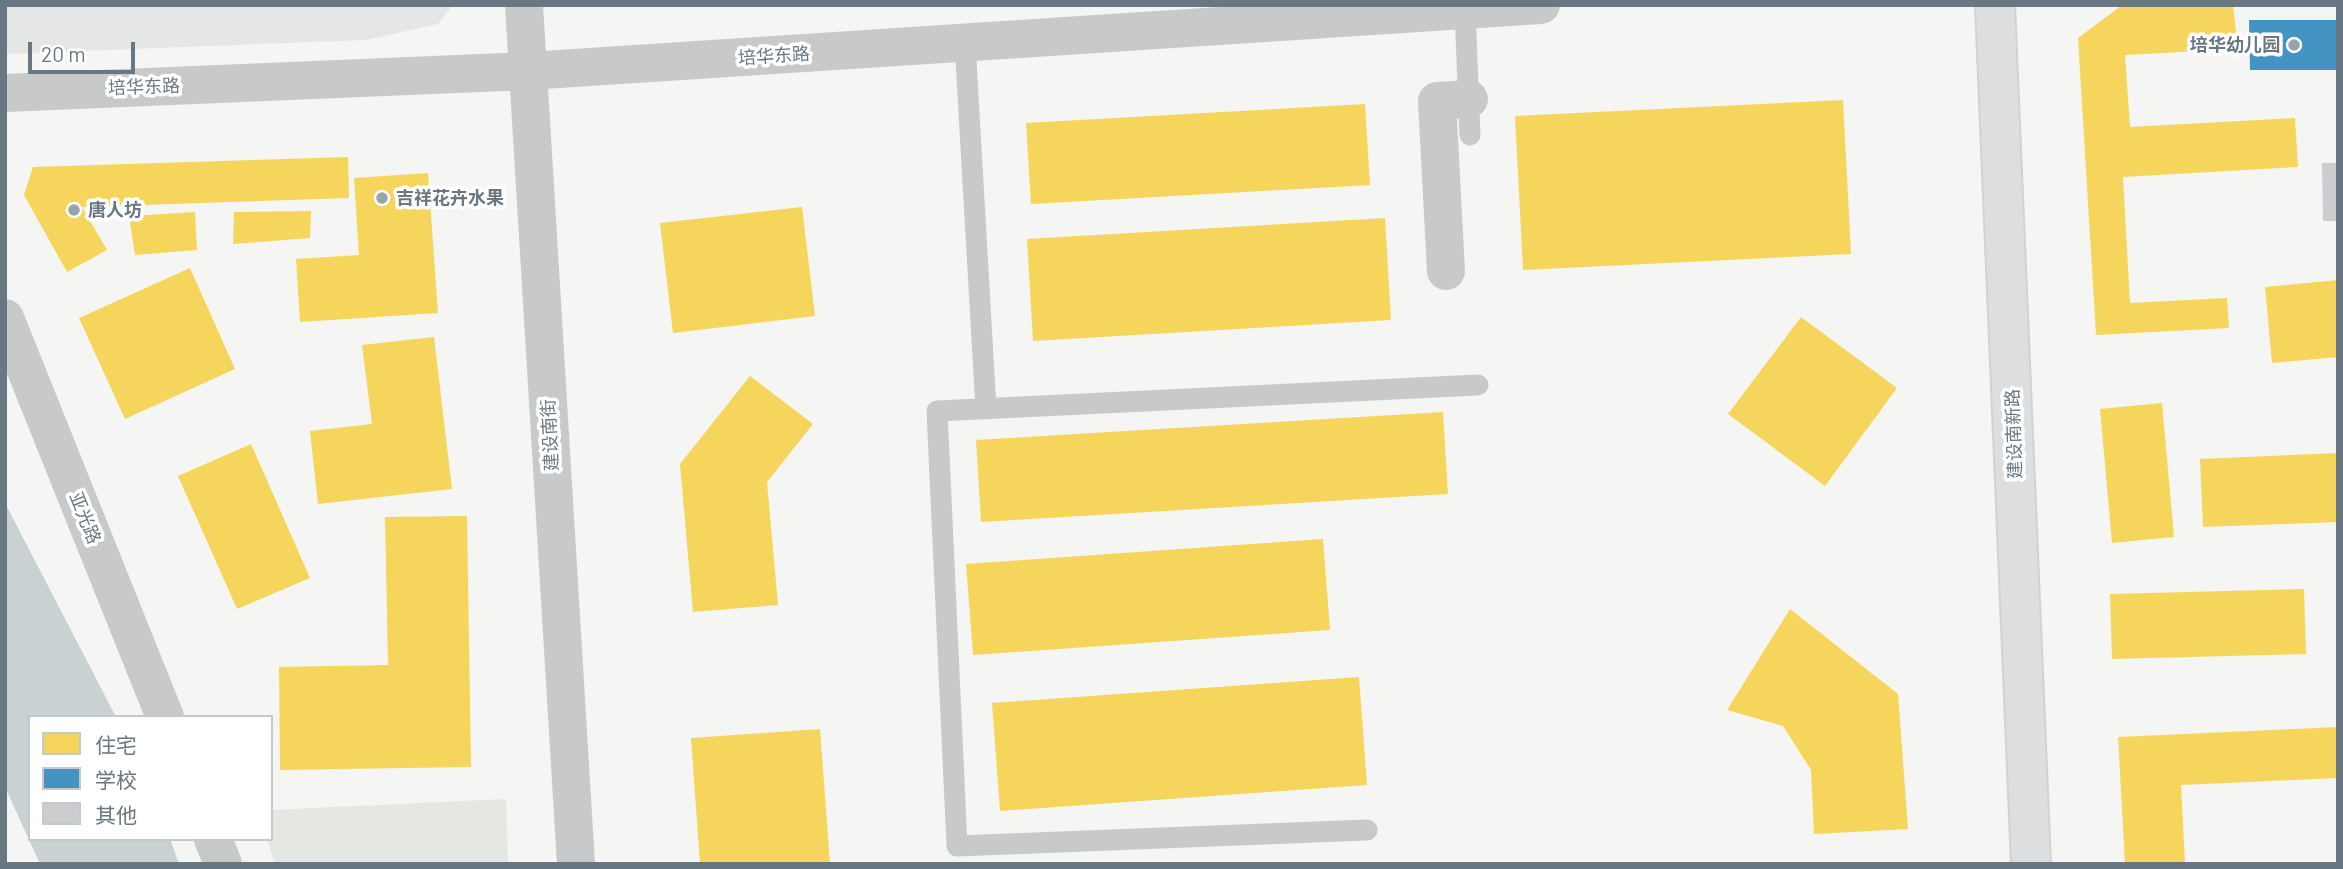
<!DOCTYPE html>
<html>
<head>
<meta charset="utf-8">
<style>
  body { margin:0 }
  #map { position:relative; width:2343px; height:869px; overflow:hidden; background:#f5f5f4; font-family:Barlow,"Noto Sans SC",sans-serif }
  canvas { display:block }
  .frame { position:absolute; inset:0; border:7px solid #687782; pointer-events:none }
  .legend { position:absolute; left:28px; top:715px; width:245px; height:126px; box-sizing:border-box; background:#fff; border:2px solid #c3c9cd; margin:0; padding:9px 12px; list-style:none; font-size:21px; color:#687782 }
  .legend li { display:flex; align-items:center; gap:14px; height:35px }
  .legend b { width:35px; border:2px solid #c3c9cd }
  .scale { position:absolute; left:28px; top:42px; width:107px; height:32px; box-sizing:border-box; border:4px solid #687782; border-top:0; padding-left:9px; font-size:21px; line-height:24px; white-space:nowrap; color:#687782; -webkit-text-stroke:5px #fff; paint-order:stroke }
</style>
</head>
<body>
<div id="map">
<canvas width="2343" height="869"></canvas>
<div class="frame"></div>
<ul class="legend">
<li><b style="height:19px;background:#f6d55c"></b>住宅</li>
<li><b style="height:19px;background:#4393c3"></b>学校</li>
<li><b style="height:19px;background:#cccdce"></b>其他</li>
</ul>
<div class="scale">20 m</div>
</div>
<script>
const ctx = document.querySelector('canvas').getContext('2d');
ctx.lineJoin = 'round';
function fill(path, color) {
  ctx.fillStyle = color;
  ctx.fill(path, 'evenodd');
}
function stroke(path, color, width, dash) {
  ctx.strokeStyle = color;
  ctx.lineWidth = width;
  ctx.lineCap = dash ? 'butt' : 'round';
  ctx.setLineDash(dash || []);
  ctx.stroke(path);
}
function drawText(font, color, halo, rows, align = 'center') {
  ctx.font = font + ' Barlow,"Noto Sans SC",sans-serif';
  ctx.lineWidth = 7;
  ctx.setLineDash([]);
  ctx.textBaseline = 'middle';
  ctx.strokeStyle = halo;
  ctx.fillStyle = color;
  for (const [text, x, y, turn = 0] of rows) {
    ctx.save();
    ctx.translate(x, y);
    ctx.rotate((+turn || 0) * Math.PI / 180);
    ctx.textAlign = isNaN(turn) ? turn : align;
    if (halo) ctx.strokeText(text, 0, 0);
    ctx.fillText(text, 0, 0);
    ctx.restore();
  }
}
const built = new Path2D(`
  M5,5H453L438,24L366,40L5,54Z`);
const green = new Path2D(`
  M506,799L508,864H275L267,839H271V810Z`);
const water = new Path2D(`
  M5,503L116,717H30V839H170L179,864H40L5,787Z`);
const homes = new Path2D(`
  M2122,5H2233L2238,49L2125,55L2130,127L2295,118L2298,167L2123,177L2130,303L2227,298L2229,328L2096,335L2078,38Z
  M1843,100L1851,254L1523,270L1515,116Z
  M1365,104L1370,185L1031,204L1026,123Z
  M348,157L349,198L82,207L107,250L67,272L24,195L33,167Z
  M428,173L438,313L300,322L296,259L359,255L354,178Z
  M802,207L815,316L673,333L660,223Z
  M311,211L310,238L233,244L234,212Z
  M195,212L197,250L135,255L129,216Z
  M1385,218L1391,320L1033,341L1027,239Z
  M190,268L235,369L125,419L79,318Z
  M2338,280V357L2272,363L2265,287Z
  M1801,317L1897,388L1825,486L1728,414Z
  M434,337L452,489L318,504L310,431L372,424L362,345Z
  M750,376L813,424L767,482L778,605L693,612L680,464Z
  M2162,403L2174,537L2112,543L2100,409Z
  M1443,412L1448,494L981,522L976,440Z
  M251,444L310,578L237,609L178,476Z
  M2338,453V522L2203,527L2200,459Z
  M467,516L471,767L280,770L279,667L388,665L385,517Z
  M1323,539L1330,630L973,655L966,564Z
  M2304,589L2306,654L2112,659L2110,594Z
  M1790,609L1898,694L1908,829L1814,834L1811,770L1783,726L1727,710Z
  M1359,677L1367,785L1000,811L992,703Z
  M2338,727V778L2181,785L2185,864H2125L2118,737Z
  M820,729L830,864H700L691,738Z`);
const schools = new Path2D(`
  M2249,20H2338V70H2250Z`);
const building = new Path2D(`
  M2322,163H2338V221H2323Z`);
const lane = new Path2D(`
  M1465,10L1470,135
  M965,43L986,409
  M1367,830L957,846L937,411L1478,385`);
const street = new Path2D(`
  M524,5L576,864
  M5,93L528,71L1541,5
  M1446,271L1437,101L1469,99
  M5,318L165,717
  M213,839L223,864`);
const secondary = new Path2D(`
  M1995,5L2031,864`);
const markers = [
  [2294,45,7,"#99a3aa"],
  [382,198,7,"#99a3aa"],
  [74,210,7,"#99a3aa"]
];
const poiNames = [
  ["培华幼儿园",2280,45,"right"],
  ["吉祥花卉水果",396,198],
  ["唐人坊",88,210]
];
const streetNames = [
  ["培华东路",774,56,-4],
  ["培华东路",144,87,-2],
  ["建设南新路",2014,434,-92],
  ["建设南街",550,435,-93],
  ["亚光路",85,518,68]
];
fill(built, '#e5e7e7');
fill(green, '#e4e7e2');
fill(water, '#c9d1d3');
fill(homes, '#f6d55c');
fill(schools, '#4393c3');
fill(building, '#cccdce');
stroke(secondary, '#d1d2d2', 42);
stroke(lane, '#c8caca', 21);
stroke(street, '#c8caca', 38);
stroke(secondary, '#dddedf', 38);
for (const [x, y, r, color] of markers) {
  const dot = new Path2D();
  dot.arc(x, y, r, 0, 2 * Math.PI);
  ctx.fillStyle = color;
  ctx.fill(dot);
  stroke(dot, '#fff', 2.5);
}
drawText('bold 18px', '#687782', '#fff', poiNames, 'left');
drawText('18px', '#687782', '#fff', streetNames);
</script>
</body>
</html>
